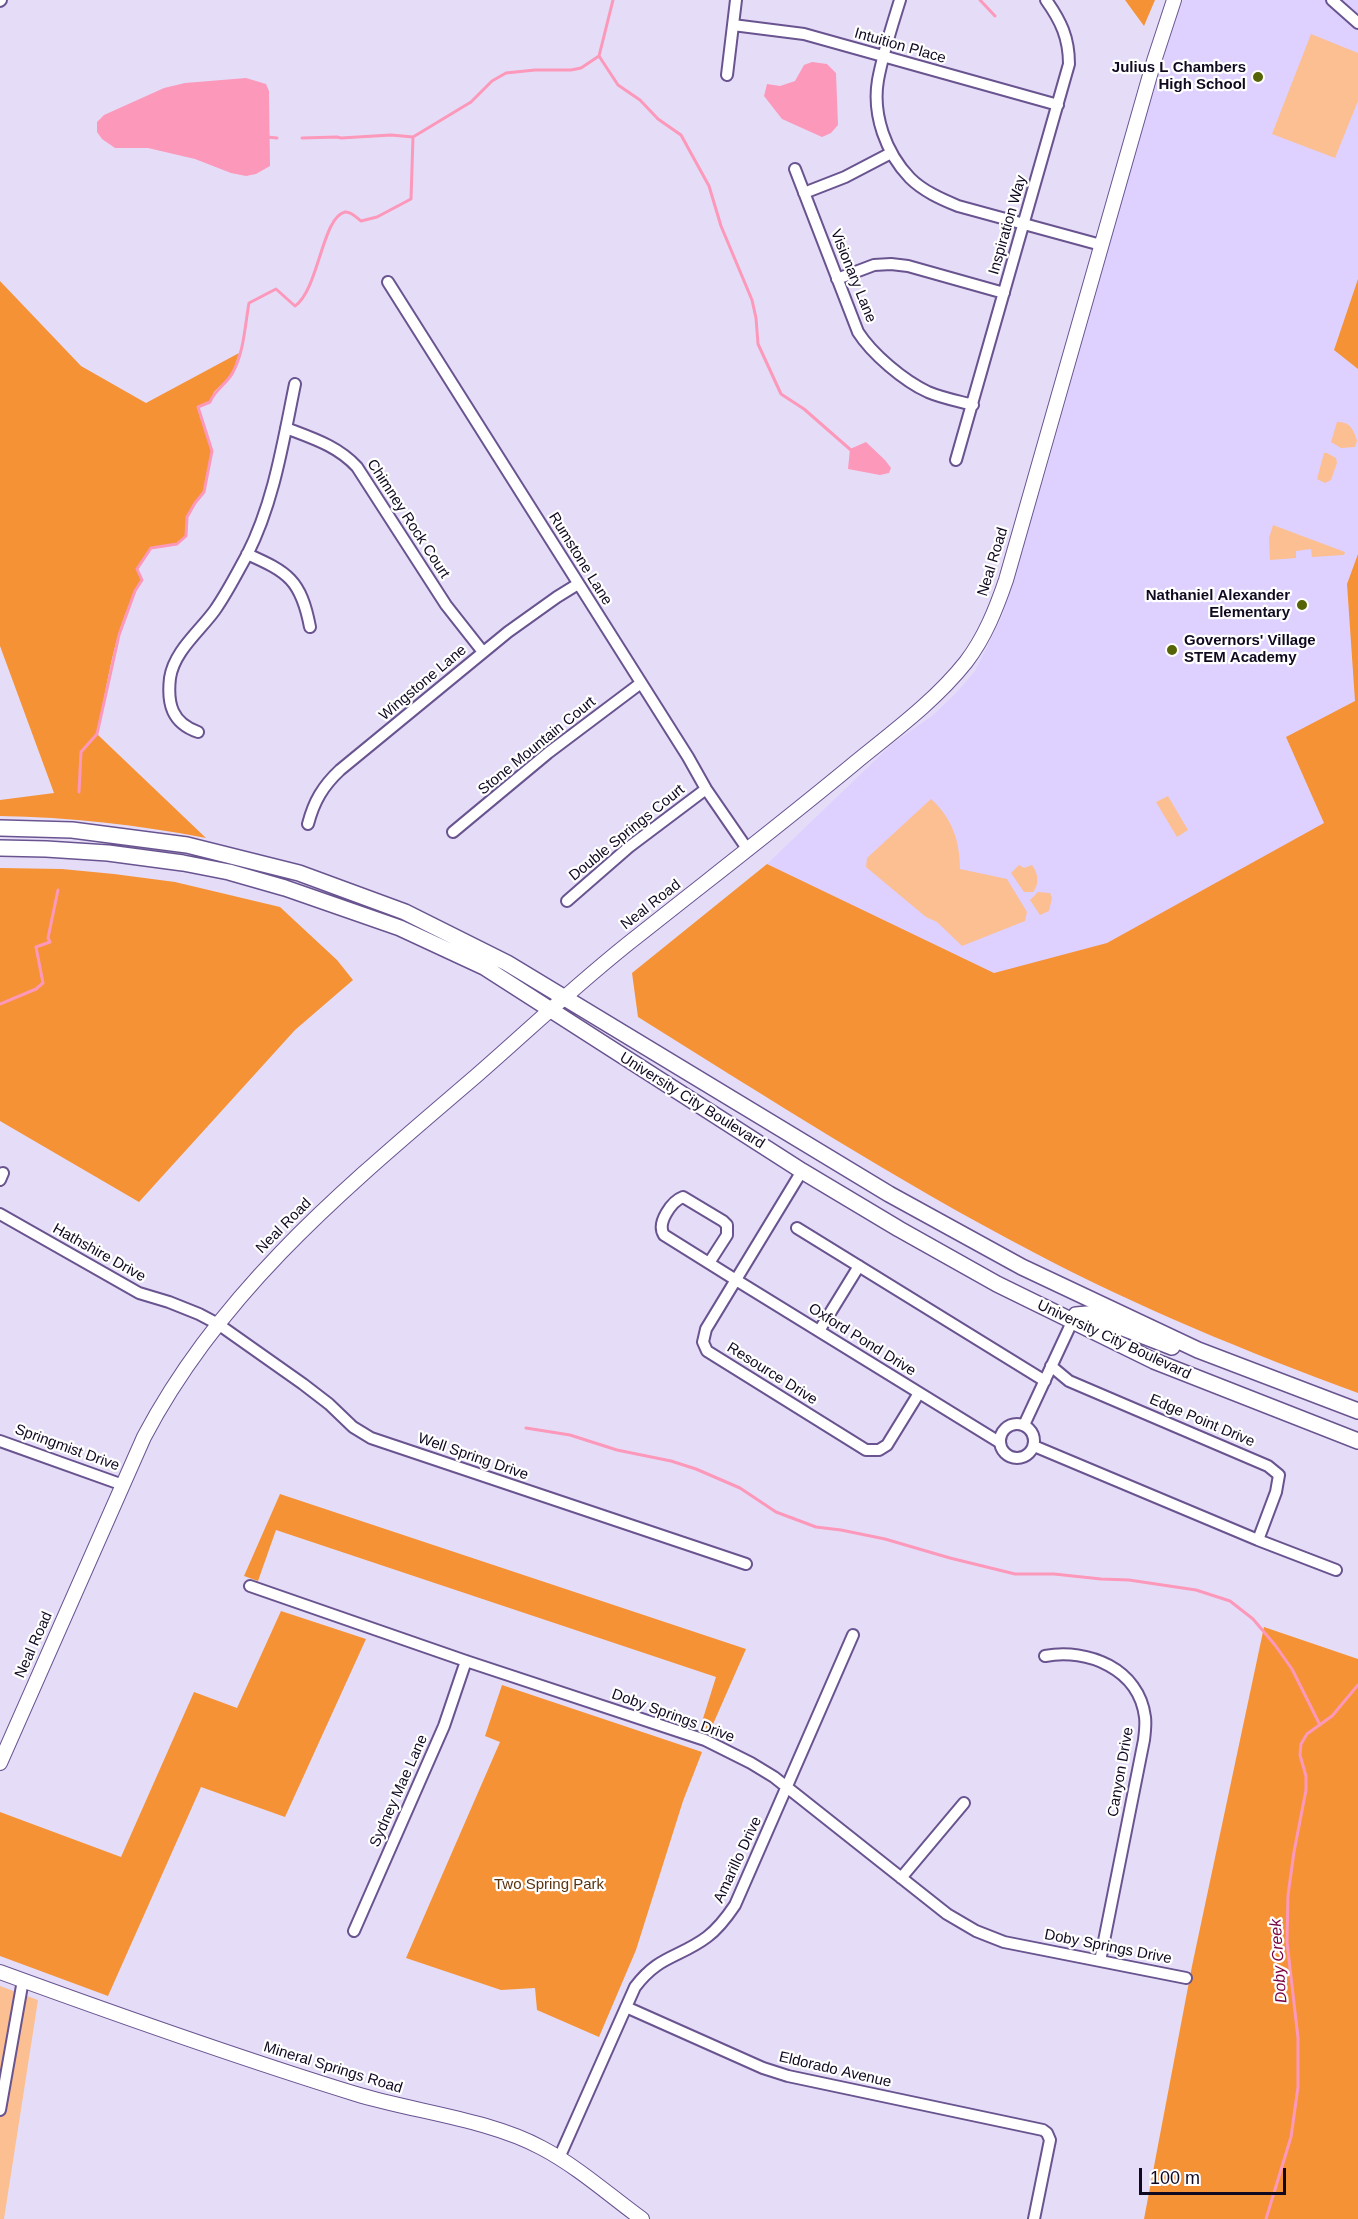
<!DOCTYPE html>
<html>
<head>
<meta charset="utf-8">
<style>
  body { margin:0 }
  #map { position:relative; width:1358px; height:2219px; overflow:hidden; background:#e5ddf8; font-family:Helvetica,sans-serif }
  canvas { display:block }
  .scale { position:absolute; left:1139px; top:2168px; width:147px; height:27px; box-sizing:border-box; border:3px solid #110920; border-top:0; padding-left:8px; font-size:18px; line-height:21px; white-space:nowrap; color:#110920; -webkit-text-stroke:4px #fff; paint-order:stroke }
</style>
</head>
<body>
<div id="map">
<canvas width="1358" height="2219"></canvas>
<div class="scale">100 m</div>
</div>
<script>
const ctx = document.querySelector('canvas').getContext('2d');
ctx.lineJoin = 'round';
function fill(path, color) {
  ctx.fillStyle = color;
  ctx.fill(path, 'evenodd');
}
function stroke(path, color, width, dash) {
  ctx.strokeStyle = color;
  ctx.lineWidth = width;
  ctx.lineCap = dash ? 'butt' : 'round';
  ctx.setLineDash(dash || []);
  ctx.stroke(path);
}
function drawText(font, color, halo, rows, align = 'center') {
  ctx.font = font + ' Helvetica,sans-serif';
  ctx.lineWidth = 4.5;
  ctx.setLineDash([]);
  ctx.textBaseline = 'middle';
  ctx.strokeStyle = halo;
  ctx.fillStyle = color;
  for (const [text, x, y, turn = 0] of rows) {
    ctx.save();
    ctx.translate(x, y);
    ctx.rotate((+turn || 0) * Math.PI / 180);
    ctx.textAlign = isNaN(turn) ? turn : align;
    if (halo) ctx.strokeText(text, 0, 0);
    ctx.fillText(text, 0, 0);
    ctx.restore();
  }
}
const built = new Path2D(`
  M1183,0H1358V1185L767,864L892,744L933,715L956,693L975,671L1002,616L1047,467L1147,112L1174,24Z`);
const green = new Path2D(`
  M1311,34L1358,53V101L1335,158L1272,134Z
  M1337,422C1350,421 1354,430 1357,441L1355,447L1341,448L1331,442Z
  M1324,453H1327L1336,458L1337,463L1331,480L1325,483L1317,479Z
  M1273,525L1345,552L1344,555L1312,557L1311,549L1296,551V558L1270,560L1269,538Z
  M1168,796L1188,830L1177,837L1156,802Z
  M931,799C952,818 960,841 960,869L1007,879L1027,912L1025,921L962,946L937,922L926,917L866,867L867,858Z
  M1019,865L1024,868L1032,865C1038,873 1040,884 1033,892H1024L1011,873Z
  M1038,892L1050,893L1052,898L1049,911L1040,915L1030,900Z
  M0,1986L38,2000L4,2219H0Z`);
const forest = new Path2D(`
  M1125,0H1155L1144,26Z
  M1358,279V369L1334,350Z
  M0,281L81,366L146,403L239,353L232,374L214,392L210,402L198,408L212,451L204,492L195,503L187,517L186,536L177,544L151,548L137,569L142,580C114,624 108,683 97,734L206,838C138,825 69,817 0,816V800L54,793L0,646Z
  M1358,554V1393C1247,1352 1137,1307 1033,1252C897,1181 768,1098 638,1017L632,973L767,864L994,973L1107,943L1324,823L1286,737L1355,701L1347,584Z
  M0,868L62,869L114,874L175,882L280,907L337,960L353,980L295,1030L139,1202L0,1121Z
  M280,1494L746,1649L710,1731L700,1728L716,1677L276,1530L258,1581L244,1576Z
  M281,1611L366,1639L285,1817L201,1787L108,1996L0,1956V1812L121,1857L194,1692L237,1708Z
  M1264,1627L1358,1659V2219H1144L1192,1966Z
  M502,1685L702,1752L683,1801L636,1950L599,2037L537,2010L535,1988L501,1990L406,1958L500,1742L485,1736Z`);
const water = new Path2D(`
  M812,62L827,64L836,73L838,125L831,133L822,137L782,119L764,96L767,84L780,86L795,81L804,65Z
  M246,78L266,84L269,91L270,166L256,174L246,176L231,173L195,159L148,148H115L102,139L97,132V122L104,115L164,88L185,83Z
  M866,442L885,460L891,468L889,473L880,475L848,469L850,449Z`);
const stream = new Path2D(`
  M980,0L995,16
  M599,56L618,85L640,100L658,119L681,135L709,186L721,226L752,300L756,318L758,344L781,394L804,409L852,451
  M267,137L277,138
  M302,138L337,137L341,138L391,135L413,137L471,102L492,81L506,73L535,70H571L581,68L599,56L613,0
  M79,792L81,752L97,734L119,635L135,591L142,580L137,569L151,548L177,544L186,536L187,517L195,503L204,492L212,451L198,407L210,402C215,389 227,384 233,372C244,352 245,325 249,303L276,289L295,306C319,289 322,217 345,212C351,211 357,218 361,221L377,217L411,199L413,137
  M0,1004L36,989L43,983L36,947L50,942L48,938L58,890
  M526,1428L570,1435L617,1450L671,1461L696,1469L740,1488L776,1512L816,1527L841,1530L885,1539L950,1558L1015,1574H1054L1101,1579L1129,1580L1196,1590L1230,1601L1253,1619L1275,1645L1292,1669L1320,1725
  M1266,2219L1291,2137L1298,2087V2038L1287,1942L1288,1895L1294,1852L1306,1790V1776L1300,1755L1301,1744L1307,1734L1332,1716L1358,1685`);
const minor = new Path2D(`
  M900,0C892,26 883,53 878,80C872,115 886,153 910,178C923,191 941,199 958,206L1101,245
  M1332,0L1358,23
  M0,1L1,0
  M733,25L804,34L1058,105
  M727,75L736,0
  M795,169L858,332C872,354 904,381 928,392C942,398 958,401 973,405
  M804,193L845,177L891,153
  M837,279L874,265L891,264L908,266L1004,293
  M388,282L688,757L706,789L748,850
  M286,428C312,438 338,446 357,467L446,605L483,652
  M956,460L1069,64C1069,38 1061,21 1046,0
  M247,554C288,572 301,580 310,627
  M198,732C172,723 167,704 170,678C174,651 200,631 215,610C227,593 237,573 247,555C274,502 283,442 295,384
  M308,824C314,801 323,786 340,770L508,632L557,597L578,584
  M453,832L548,753L641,683
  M567,901L629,847L706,789
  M802,1171L706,1329L703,1342L707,1351L866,1450H879L887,1445L919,1393
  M0,1180L3,1173
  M0,1214L139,1293L169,1302L199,1314L218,1324L303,1384L329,1404L353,1427L371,1438L746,1564
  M797,1228L1045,1381
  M709,1263L727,1235V1225L723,1221L683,1197C672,1201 656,1223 664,1235L736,1280L999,1442
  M819,1331L859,1266
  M1051,1366L1069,1381L1268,1466L1279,1475L1276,1492L1258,1540
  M1000 1441a17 17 0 1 1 34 0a17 17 0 1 1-34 0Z
  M1024,1425L1072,1322
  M0,1441L123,1485
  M1034,1446L1258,1540L1336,1570
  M250,1586L466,1661L705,1740L751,1763L774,1777L947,1914L976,1931L1004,1942L1186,1978
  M1045,1656C1088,1648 1139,1669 1145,1717C1146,1724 1145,1732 1144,1740L1100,1961
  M901,1878L964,1803
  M354,1931L444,1726L466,1661
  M626,2007L763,2068L788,2076L1043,2130L1047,2133L1050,2140L1034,2219
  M0,2110L23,1980
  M559,2158L635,1987C659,1955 679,1958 707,1937C719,1928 727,1917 735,1905L853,1635`);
const tertiary = new Path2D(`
  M0,1763L144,1437C223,1287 349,1185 476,1076C530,1029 582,979 639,935C712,877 785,821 856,762C894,731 935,701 966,662C985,637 996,609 1006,580L1154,61L1174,0
  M0,1972C118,2015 236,2057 356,2094C415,2112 488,2119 542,2148C578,2167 609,2195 642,2219`);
const secondary = new Path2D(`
  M0,828L72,830L187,845L299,873L405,912L507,963L889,1194L1022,1267L1198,1350L1358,1411
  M0,848L46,849L108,853L183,863L229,872L285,888L400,928L484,967L802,1171L899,1229L997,1284L1154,1361L1358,1441
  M1072,1322L1076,1315L1087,1314L1172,1347`);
const markers = [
  [1258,77,6,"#566306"],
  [1302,605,6,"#566306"],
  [1172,650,6,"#566306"]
];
const streetNames = [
  ["Intuition Place",900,46,16],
  ["Inspiration Way",1008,225,-74],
  ["Visionary Lane",853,276,68],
  ["Chimney Rock Court",408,519,57],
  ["Rumstone Lane",580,559,58],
  ["Neal Road",993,562,-73],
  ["Wingstone Lane",423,683,-40],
  ["Stone Mountain Court",537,746,-39],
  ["Double Springs Court",627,833,-39],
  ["Neal Road",651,905,-38],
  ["University City Boulevard",692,1101,32],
  ["Neal Road",284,1226,-45],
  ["Hathshire Drive",99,1253,29],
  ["Oxford Pond Drive",862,1340,32],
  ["University City Boulevard",1114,1340,25],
  ["Resource Drive",772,1374,32],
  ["Edge Point Drive",1202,1421,23],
  ["Springmist Drive",67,1448,20],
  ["Well Spring Drive",473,1457,19],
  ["Neal Road",34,1645,-66],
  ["Doby Springs Drive",673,1716,20],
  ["Canyon Drive",1121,1772,-80],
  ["Sydney Mae Lane",399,1791,-66],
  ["Amarillo Drive",738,1860,-65],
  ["Doby Springs Drive",1108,1947,11],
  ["Mineral Springs Road",333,2068,17],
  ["Eldorado Avenue",835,2070,13]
];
const poiNames = [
  ["Julius L Chambers",1246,68],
  ["High School",1246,85],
  ["Nathaniel Alexander",1290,596],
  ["Elementary",1290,613],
  ["Governors' Village",1184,641,"left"],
  ["STEM Academy",1184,658,"left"]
];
const parkNames = [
  ["Two Spring Park",549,1885]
];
const waterNames = [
  ["Doby Creek",1279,1961,-94]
];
fill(built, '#dfd1ff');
fill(green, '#fcbf91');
fill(forest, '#f59236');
fill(water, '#fc98ba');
stroke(stream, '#fc98ba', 3);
stroke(minor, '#695490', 14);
stroke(tertiary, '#695490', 16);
stroke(secondary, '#695490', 18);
stroke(minor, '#fff', 10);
stroke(tertiary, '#fff', 14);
stroke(secondary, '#fff', 15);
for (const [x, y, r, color] of markers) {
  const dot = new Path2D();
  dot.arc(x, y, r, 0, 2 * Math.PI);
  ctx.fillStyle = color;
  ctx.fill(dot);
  stroke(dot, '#fff', 2);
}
drawText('15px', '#110920', '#fff', streetNames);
drawText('bold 15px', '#110920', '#fff', poiNames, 'right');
drawText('15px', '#5b330f', '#fff', parkNames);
drawText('italic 16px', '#790440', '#fff', waterNames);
</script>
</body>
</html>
